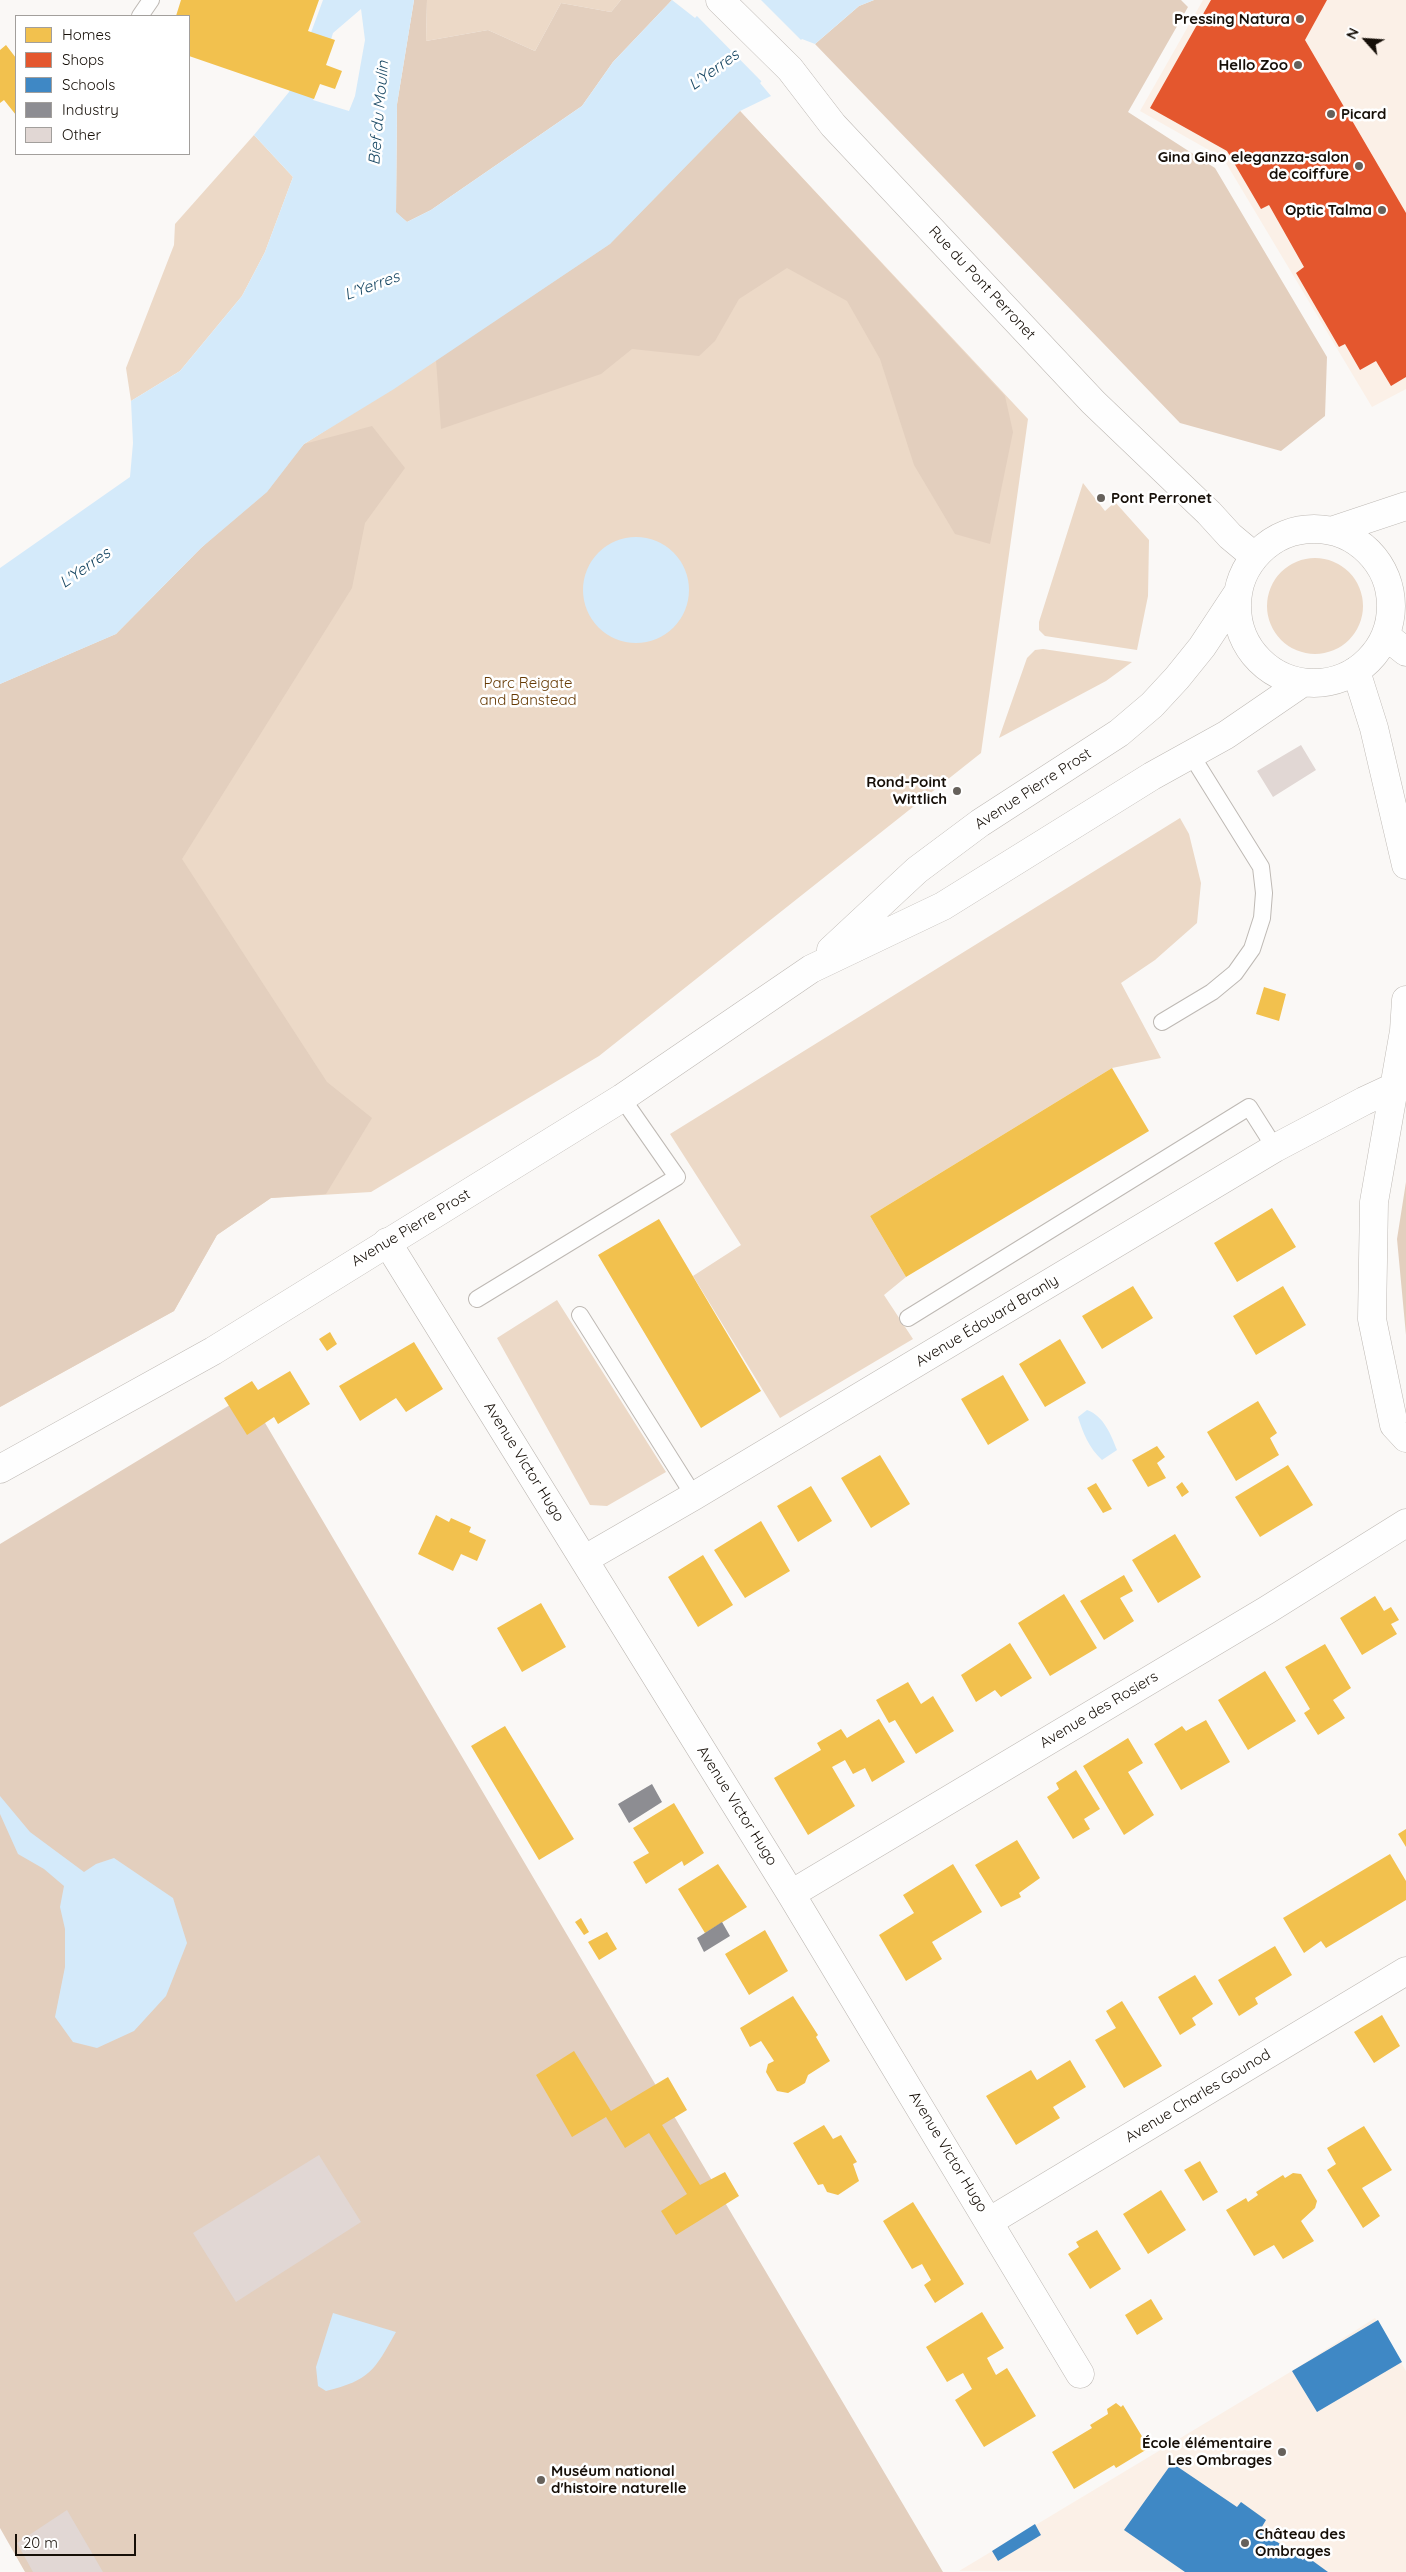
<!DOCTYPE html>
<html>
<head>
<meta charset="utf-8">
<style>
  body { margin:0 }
  #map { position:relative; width:1406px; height:2572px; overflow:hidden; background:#faf8f6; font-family:Quicksand,sans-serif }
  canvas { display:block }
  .legend { position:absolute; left:15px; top:15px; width:175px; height:140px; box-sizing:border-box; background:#fff; border:1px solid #a29f9c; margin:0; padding:6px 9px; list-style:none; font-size:15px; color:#160f08 }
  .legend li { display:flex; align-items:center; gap:10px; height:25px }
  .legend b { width:25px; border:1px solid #a29f9c }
  .north { position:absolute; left:1341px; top:15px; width:50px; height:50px; -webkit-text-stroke:4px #fff; paint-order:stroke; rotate:296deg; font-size:14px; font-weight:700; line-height:20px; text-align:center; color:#160f08 }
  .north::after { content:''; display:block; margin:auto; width:18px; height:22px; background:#160f08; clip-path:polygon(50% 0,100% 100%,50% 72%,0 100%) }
  .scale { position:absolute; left:15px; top:2534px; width:121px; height:22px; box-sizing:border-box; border:2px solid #160f08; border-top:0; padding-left:6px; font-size:15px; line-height:18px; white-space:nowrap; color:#160f08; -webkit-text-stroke:4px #fff; paint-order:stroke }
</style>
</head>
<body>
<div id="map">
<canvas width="1406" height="2572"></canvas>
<ul class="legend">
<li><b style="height:14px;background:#f2c14e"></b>Homes</li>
<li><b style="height:14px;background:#e4572e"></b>Shops</li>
<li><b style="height:14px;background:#3f88c5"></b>Schools</li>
<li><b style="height:14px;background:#8d8d92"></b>Industry</li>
<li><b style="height:14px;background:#e1d7d4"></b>Other</li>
</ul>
<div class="north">N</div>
<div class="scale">20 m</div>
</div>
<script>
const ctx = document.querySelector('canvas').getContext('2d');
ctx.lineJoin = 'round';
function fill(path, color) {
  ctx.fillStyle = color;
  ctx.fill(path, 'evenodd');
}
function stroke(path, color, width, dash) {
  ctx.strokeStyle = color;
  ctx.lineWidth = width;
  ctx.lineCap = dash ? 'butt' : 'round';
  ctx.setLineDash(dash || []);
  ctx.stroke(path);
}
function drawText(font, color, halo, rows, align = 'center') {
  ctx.font = font + ' Quicksand,sans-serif';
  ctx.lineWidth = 5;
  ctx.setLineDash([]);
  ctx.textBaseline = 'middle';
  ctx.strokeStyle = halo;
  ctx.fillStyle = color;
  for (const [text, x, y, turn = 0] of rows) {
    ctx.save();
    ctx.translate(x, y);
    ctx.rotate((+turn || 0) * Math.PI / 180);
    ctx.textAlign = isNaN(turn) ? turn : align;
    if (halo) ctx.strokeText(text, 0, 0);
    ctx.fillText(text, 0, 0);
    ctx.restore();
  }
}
const built = new Path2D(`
  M1203,0H1406V389L1372,407L1223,158L1140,111Z
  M1375,2318L1406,2371V2572L959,2571L1292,2371Z`);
const green = new Path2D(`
  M427,0H621L611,12L561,3L535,51L488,30L426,41Z
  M740,111L1028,419L981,753L599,1056L371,1192L271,1198L217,1235L174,1311L0,1407V684L116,634L304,444L436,360Z
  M254,135L293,177L265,252L242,296L180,371L131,401L126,368L174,245L175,224Z
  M1083,483L1105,511L1115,502L1149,540L1148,596L1137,650L1045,636L1039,630V622Z
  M1267 606a48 48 0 1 1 96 0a48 48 0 1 1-96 0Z
  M1043,649L1132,662L1106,681L999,738L1027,658L1035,650Z
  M1180,818L1189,834L1201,883L1197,923L1155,960L1121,983L1161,1058L1112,1068L870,1216L906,1277L884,1295L913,1339L780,1418L693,1276L741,1245L670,1134Z
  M557,1300L666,1472L607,1506L590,1505L497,1338Z`);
const forest = new Path2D(`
  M414,0H427L426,41L488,30L535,51L561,3L611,12L621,0H672L613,62L582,106L431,210L407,222L396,213L397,104Z
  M874,0H1181L1188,7L1128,112L1215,168L1327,357L1325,416L1281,451L1180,423L815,44L859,6Z
  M740,111L1005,396L1013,432L990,544L955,534L914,465L880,359L847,301L787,268L739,299L715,341L699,356L632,349L601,374L441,429L436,360L610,244Z
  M372,426L405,468L365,523L352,588L182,859L327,1082L372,1118L326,1194L271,1198L217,1235L174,1311L0,1407V684L116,634L201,548L267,492L304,444Z
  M1406,1182V1335L1397,1239Z
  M248,1394L943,2572H25L0,2528V1544Z`);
const water = new Path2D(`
  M323,0H414L397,104L396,212L407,222L431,210L582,106L613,62L672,0L695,18L712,0H874L859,6L815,44L802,39L760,83L771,96L740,111L610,244L394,389L304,444L267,492L201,548L116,634L0,684V568L130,477L133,443L131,401L180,371L242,296L265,252L293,177L254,135L289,92ZM361,9L365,40L355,96L349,111L313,100L333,33Z
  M583 590a53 53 0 1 1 106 0a53 53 0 1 1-106 0Z
  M1087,1410C1104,1416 1111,1435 1117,1450L1102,1460C1089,1448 1083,1433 1078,1417Z
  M0,1796L30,1832L84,1872L96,1864L114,1858L173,1898L187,1943L166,1996L134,2031L97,2048L73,2042L55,2017L65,1967V1929L60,1907L64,1886L44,1869L18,1854L0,1814Z
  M333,2313L396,2332C374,2371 370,2380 326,2391L318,2386L316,2367Z`);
const pier = new Path2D(`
  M708,0H761L803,42L764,84L695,14Z`);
const homes = new Path2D(`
  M181,0H319L308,31L335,40L326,65L342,71L335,89L320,84L314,99L189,56V16H176Z
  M6,45L16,58V115L4,100L0,103V50Z
  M1264,987L1286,994L1279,1021L1256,1014Z
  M1112,1068L1149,1131L906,1277L870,1216Z
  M1272,1208L1296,1247L1237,1282L1214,1243Z
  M659,1219L761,1391L701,1428L598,1255Z
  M1133,1286L1153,1318L1102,1349L1082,1316Z
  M1283,1286L1306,1325L1256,1355L1233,1316Z
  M330,1332L337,1344L327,1351L319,1339Z
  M1060,1339L1086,1383L1045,1407L1019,1364Z
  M414,1342L443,1389L406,1412L396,1398L360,1421L339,1386Z
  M290,1371L310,1404L278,1424L274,1417L247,1435L224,1398L252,1381L258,1390Z
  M1003,1375L1029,1420L988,1445L961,1399Z
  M1258,1401L1277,1433L1270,1438L1279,1455L1236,1481L1207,1432Z
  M1157,1446L1165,1457L1157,1463L1166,1478L1148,1487L1132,1460Z
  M880,1455L910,1504L871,1528L841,1478Z
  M1288,1465L1313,1505L1260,1537L1235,1497Z
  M1182,1482L1189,1492L1182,1497L1176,1487Z
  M1096,1483L1112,1509L1103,1513L1087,1488Z
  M811,1486L832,1521L798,1542L777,1506Z
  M436,1515L449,1522L451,1518L471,1527L469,1532L486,1540L477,1561L461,1554L453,1571L418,1554Z
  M761,1521L790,1571L745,1598L714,1550Z
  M1175,1534L1201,1577L1158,1603L1132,1560Z
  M703,1555L733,1605L698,1627L668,1577Z
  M1124,1575L1133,1591L1120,1598L1134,1621L1104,1640L1080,1601Z
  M1064,1594L1097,1648L1050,1676L1018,1623Z
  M1375,1596L1384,1611L1391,1607L1399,1620L1391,1624L1397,1634L1362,1655L1340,1618Z
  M541,1603L566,1647L522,1672L497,1628Z
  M1010,1643L1032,1678L1001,1697L995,1690L976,1702L961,1675Z
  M1325,1644L1351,1688L1333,1700L1345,1718L1318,1735L1304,1713L1310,1709L1285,1667Z
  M1265,1671L1296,1721L1248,1750L1218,1700Z
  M908,1682L921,1704L933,1696L954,1731L916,1754L895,1720L889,1723L876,1700Z
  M879,1719L905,1762L872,1782L865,1768L853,1774L845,1760L832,1767L855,1806L808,1835L774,1778L821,1750L817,1743L841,1729L847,1738Z
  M1206,1720L1230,1762L1181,1790L1154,1744L1182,1726L1186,1731Z
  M505,1726L574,1839L539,1860L471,1746Z
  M1128,1738L1143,1763L1128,1772L1154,1815L1124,1835L1083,1766Z
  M1076,1770L1100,1809L1084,1819L1090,1829L1073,1839L1047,1797L1059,1789L1056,1783Z
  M674,1803L704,1853L684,1866L682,1861L646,1884L633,1862L649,1853L633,1828Z
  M1406,1829V1847L1398,1834Z
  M1017,1840L1040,1878L1019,1893L1021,1897L1001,1907L975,1865Z
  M1390,1854L1406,1881V1900L1326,1948L1321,1941L1304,1953L1283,1918Z
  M718,1864L747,1907L705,1933L678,1889Z
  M953,1864L982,1912L932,1942L942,1959L906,1981L879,1935L914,1913L903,1895Z
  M581,1918L589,1932L584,1935L575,1922Z
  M765,1930L788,1971L749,1995L725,1954Z
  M607,1932L617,1949L599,1960L588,1942Z
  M1275,1946L1292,1975L1255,1998L1258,2004L1239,2016L1218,1980Z
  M1195,1975L1213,2004L1192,2018L1196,2025L1180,2035L1158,1997Z
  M793,1996L818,2035L816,2037L830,2061L808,2075L805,2083L788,2093L777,2091L766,2072L768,2064L774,2061L761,2041L750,2047L740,2028Z
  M1122,2001L1162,2066L1124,2088L1095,2040L1116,2028L1106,2011Z
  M1382,2015L1400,2046L1374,2063L1354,2032Z
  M574,2051L611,2111L668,2077L687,2110L662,2125L700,2185L725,2172L739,2196L676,2235L661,2211L687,2194L649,2133L625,2148L606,2117L572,2137L536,2075Z
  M1070,2060L1086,2087L1053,2107L1060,2118L1016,2145L986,2096L1031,2070L1037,2080Z
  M824,2125L833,2139L841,2135L857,2162L853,2164L859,2181L838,2195L827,2192L823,2184L818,2185L793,2143Z
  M1364,2126L1392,2170L1362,2188L1380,2216L1363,2228L1327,2170L1336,2164L1327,2148Z
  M1200,2161L1218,2192L1203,2201L1184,2170Z
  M1293,2173L1301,2174L1317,2201L1315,2208L1301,2221L1314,2241L1283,2259L1274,2245L1254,2256L1226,2210L1246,2198L1248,2202L1258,2195L1256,2192L1283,2175L1285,2178Z
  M1161,2190L1186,2230L1148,2254L1123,2214Z
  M913,2202L964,2284L935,2303L924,2285L931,2280L922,2264L912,2269L883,2221Z
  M1097,2230L1121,2269L1090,2289L1068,2254L1079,2247L1076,2242Z
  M1151,2299L1163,2319L1137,2335L1125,2315Z
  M982,2312L1004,2348L987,2358L996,2375L1007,2368L1036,2416L984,2447L955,2400L972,2389L963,2373L947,2382L926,2347Z
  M1116,2403L1121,2407L1123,2405L1149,2448L1116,2468L1114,2465L1074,2489L1052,2452L1092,2428L1090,2425L1108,2414L1107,2409Z`);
const shops = new Path2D(`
  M1211,0H1327L1305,40L1406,213V377L1391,386L1376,361L1360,370L1345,344L1339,347L1296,273L1304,267L1269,205L1261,209L1227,151L1150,108Z`);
const schools = new Path2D(`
  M1378,2320L1402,2362L1317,2412L1292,2371Z
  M1172,2463L1237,2507L1241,2502L1266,2520L1260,2530L1303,2560L1306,2556L1328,2572H1185L1124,2530Z
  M1035,2524L1041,2535L998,2561L992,2551Z`);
const industry = new Path2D(`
  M652,1784L662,1802L629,1823L618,1804Z
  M722,1922L730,1936L704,1952L697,1938Z`);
const building = new Path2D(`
  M1301,745L1316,770L1273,797L1257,771Z
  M319,2155L361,2222L236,2302L193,2233Z
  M67,2510L103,2572H33L17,2543Z`);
const service = new Path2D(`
  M140,16L151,0
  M1162,1022L1212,992L1235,973L1252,949L1262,918L1264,893L1261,867L1190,753
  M477,1299L677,1177L622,1098
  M580,1315L694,1496
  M908,1318L1249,1107L1275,1148`);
const minor = new Path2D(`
  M1356,671L1374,728L1406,865
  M1406,1000L1404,1031L1374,1202L1372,1319L1394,1425L1406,1438
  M387,1242L791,1894L1080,2374
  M585,1559L694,1496L1275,1148L1364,1101L1392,1088
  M791,1894L1267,1610L1406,1523
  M990,2221L1406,1971`);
const tertiary = new Path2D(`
  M720,0L790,69L833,125L1093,402L1209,513L1230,536L1254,556`);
const secondary = new Path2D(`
  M1237 606a77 77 0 1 1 154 0a77 77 0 1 1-154 0Z
  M1334,530L1406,506
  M1386,636L1406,652
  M831,950L917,870L980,823L1119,733L1152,705L1177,678L1202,647L1237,594
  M0,1469L213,1351L622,1098L811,969L943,906L1152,776L1226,735L1302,683`);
const markers = [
  [1300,19,5,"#66615b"],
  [1298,65,5,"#66615b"],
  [1331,114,5,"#66615b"],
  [1359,166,5,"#66615b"],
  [1382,210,5,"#66615b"],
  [1101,498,5,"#66615b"],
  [957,791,5,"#66615b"],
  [1282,2452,5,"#66615b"],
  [541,2480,5,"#66615b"],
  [1245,2543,5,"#66615b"]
];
const poiNames = [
  ["Pressing Natura",1290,19],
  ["Hello Zoo",1288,65],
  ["Picard",1341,114,"left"],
  ["Gina Gino eleganzza-salon",1349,157],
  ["de coiffure",1349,174],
  ["Optic Talma",1372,210],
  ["Pont Perronet",1111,498,"left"],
  ["Rond-Point",947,782],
  ["Wittlich",947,799],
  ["École élémentaire",1272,2443],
  ["Les Ombrages",1272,2460],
  ["Muséum national",551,2471,"left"],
  ["d'histoire naturelle",551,2488,"left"],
  ["Château des",1255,2534,"left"],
  ["Ombrages",1255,2551,"left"]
];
const streetNames = [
  ["Rue du Pont Perronet",982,283,47],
  ["Avenue Pierre Prost",1033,789,-33],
  ["Avenue Pierre Prost",411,1228,-31],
  ["Avenue Édouard Branly",987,1321,-31],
  ["Avenue Victor Hugo",524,1462,58],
  ["Avenue des Rosiers",1099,1710,-31],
  ["Avenue Victor Hugo",737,1806,58],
  ["Avenue Charles Gounod",1198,2096,-31],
  ["Avenue Victor Hugo",948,2152,59]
];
const parkNames = [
  ["Parc Reigate",528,683],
  ["and Banstead",528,700]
];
const waterNames = [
  ["L'Yerres",714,70,-36],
  ["Bief du Moulin",379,113,-85],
  ["L'Yerres",372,286,-20],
  ["L'Yerres",85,568,-35]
];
fill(built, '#fbf0e7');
fill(green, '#ecd9c7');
fill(forest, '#e3cfbe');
fill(water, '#d4eafa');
fill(pier, '#faf8f6');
fill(homes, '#f2c14e');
fill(shops, '#e4572e');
fill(schools, '#3f88c5');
fill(industry, '#8d8d92');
fill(building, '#e1d7d4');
stroke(service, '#beb9b4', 18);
stroke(minor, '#beb9b4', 29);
stroke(tertiary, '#beb9b4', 29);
stroke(secondary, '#beb9b4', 29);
stroke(service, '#fefefe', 16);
stroke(minor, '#fefefe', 28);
stroke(tertiary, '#fefefe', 28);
stroke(secondary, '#fefefe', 28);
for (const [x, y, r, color] of markers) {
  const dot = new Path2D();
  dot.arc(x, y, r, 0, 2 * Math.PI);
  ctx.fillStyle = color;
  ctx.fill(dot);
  stroke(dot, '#fff', 2);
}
drawText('bold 15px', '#160f08', '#fff', poiNames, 'right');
drawText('15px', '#160f08', '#fff', streetNames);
drawText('15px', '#663a04', '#fff', parkNames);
drawText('italic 16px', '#184864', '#fff', waterNames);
</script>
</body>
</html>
